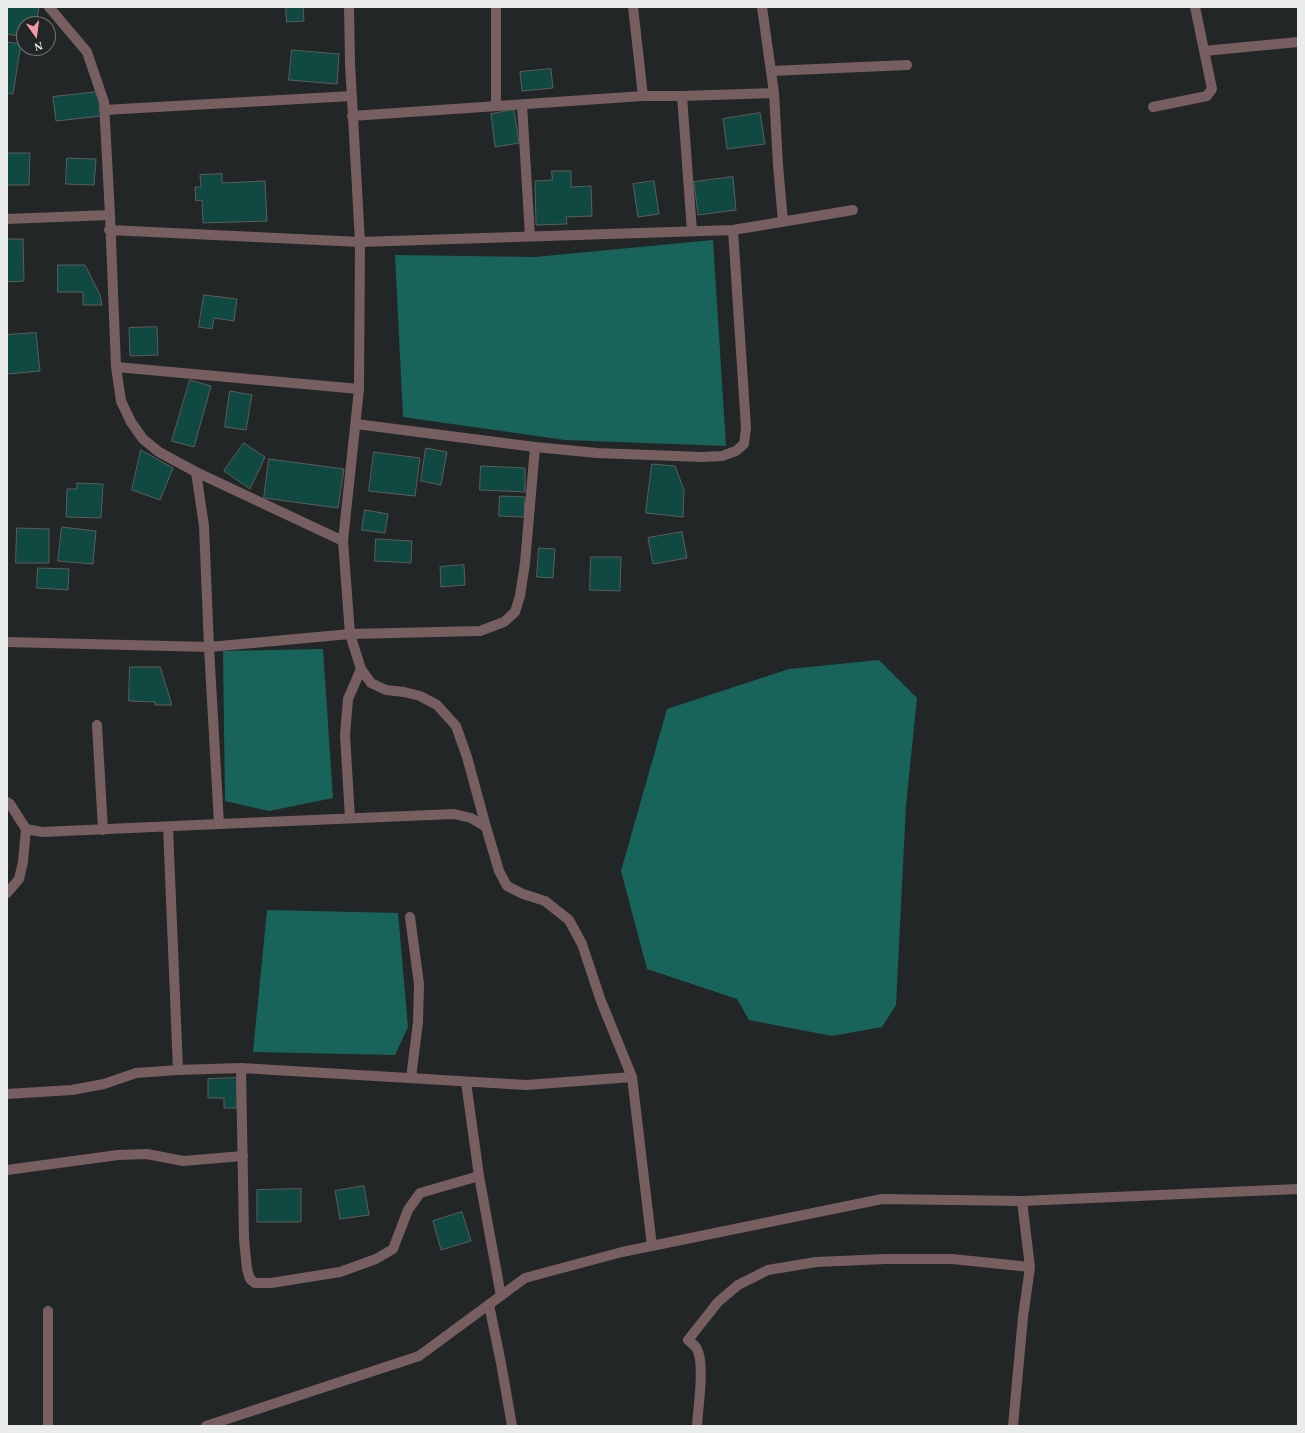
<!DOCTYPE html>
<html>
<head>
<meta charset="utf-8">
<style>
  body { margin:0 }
  #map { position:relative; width:1305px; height:1433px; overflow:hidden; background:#232626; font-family:"Times New Roman",serif }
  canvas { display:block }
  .frame { position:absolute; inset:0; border:8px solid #eaeceb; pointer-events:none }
  .north { position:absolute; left:16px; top:16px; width:40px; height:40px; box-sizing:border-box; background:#232626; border:1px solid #737575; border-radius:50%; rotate:166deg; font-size:11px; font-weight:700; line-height:16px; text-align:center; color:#eaeceb }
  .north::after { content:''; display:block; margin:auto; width:14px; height:18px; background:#f49aa5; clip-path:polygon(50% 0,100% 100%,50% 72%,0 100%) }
</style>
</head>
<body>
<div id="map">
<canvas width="1305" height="1433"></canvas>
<div class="frame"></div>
<div class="north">N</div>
</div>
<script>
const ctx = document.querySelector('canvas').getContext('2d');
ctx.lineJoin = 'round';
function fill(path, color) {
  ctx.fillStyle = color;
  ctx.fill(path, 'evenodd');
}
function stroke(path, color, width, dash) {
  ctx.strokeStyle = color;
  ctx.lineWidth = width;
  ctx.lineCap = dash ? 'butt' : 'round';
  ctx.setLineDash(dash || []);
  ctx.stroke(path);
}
const water = new Path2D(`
  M713,240L726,446L565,440L403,417L395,255L535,257Z
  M323,649L333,798L269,811L225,801L223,651Z
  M879,660L917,698L906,805L896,1005L882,1027L832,1036L749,1020L737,999L647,969L621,871L667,709L789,669Z
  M267,910L398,913L408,1027L395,1055L253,1052Z`);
const building = new Path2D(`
  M7,7H39L36,24H24V37L7,34Z
  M286,7H303L304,21L287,22Z
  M7,42L21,44L13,94L7,93Z
  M292,50L339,54L337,84L289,80Z
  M551,69L553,88L522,91L520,72Z
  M98,92L101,116L56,121L53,97Z
  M514,110L519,143L495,147L491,114Z
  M760,113L765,144L727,149L723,119Z
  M7,153H30L29,185H7Z
  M67,158L96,159L94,185L66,184Z
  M552,171H571V187L591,186L592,216L566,217L567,224L536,225L535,181L552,180Z
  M222,174V183L265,181L267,221L203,223L202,200L196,201L195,187H201L200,175Z
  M733,177L736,210L698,215L694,182Z
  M654,181L659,214L638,217L633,184Z
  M7,239H23L24,281L7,282Z
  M58,265H85L100,295L102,305H83V292H58Z
  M204,295L237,299L234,321L214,318L212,329L199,327Z
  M157,327L158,355L130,356L129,328Z
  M36,333L40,371L7,374V335Z
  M190,380L211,386L194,447L172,441Z
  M230,391L252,395L246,430L225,427Z
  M244,443L265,457L250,489L224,471Z
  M426,448L447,452L441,485L421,481Z
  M141,450L173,468L160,500L132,490Z
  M374,452L420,458L415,496L369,491Z
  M269,459L344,469L338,508L264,498Z
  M652,464L675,466L684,490L683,517L646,513Z
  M481,466L525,468V492L480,490Z
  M77,483L103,484L101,518L66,517L67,489H77Z
  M500,496L525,497L524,517L499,516Z
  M365,510L388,514L385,533L362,530Z
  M62,527L96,531L93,564L58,561Z
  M17,528L49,529V563H16Z
  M682,532L687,558L653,564L648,538Z
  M376,539L412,541L411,563L375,561Z
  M539,548L555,549L553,578L537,577Z
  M591,557H621L620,591L590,590Z
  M464,565L465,585L441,587L440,567Z
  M38,568L69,569L68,590L37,588Z
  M130,667H160L172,705H155V702L129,701Z
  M237,1078V1108H224V1098H208V1079Z
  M364,1186L369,1215L340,1219L335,1191Z
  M301,1189V1222H257V1190Z
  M462,1212L471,1241L441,1250L433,1221Z`);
const service = new Path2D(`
  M1204,51L1298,42
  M1153,107L1207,96L1212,89L1195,7
  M697,1426C698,1408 705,1364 697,1349C695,1345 691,1343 688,1340L718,1302L738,1285L768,1270L816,1262L886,1259H952L1030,1267
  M1013,1426L1023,1317L1030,1267L1022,1201`);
const minor = new Path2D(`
  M349,7L350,63L360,242L359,389L343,541L350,634L361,669L371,683L386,690L404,692L420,696L437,705L456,726L467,757L486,827
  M496,7V106
  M633,7L643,96
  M762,7L774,93L778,165L783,222
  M771,71L907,65
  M682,96L692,231
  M522,105L530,236
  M104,110L352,96
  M352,116L643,96H682L774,93
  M7,219L110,215L104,102L87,52L49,7
  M109,230L360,242L733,230L853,210
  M116,367L359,389
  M356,424L535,447L597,453L702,457L722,456L736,451L744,444L746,428L733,230
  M196,472L343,541
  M7,642L209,647L350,634L480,631L504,622L515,612L520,596L525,563L535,447
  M97,725L103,830
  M7,802L10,804L26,829L42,832L219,824L209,647L204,526L196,472L159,452L143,439L131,422L121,401L116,367L110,215
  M350,818L345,735L348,699L361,669
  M219,824L454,814L471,818L486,827L499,871L507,886L523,894L545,901L569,920L582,944L601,1001L632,1077L652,1246
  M168,827L178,1070
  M7,893L19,879L23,862L26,829
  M410,917L419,984L418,1022L411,1078
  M241,1068L244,1239L247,1269L250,1279L255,1283H271L340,1272L376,1259L393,1249L408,1210L420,1193L479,1176
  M466,1082L479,1176L501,1296
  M7,1094L72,1090L104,1084L136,1073L178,1070L241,1068L526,1085L632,1077
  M7,1170L118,1155L147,1154L183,1161L243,1156
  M489,1305L501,1363L512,1426
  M48,1311V1426`);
const tertiary = new Path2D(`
  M206,1426L419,1356L525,1278L622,1252L882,1199L1022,1201L1298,1189`);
fill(water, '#18645a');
fill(building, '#104941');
stroke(building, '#5a5e5d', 1);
stroke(service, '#775e61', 10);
stroke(minor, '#775e61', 10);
stroke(tertiary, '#775e61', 10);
</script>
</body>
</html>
